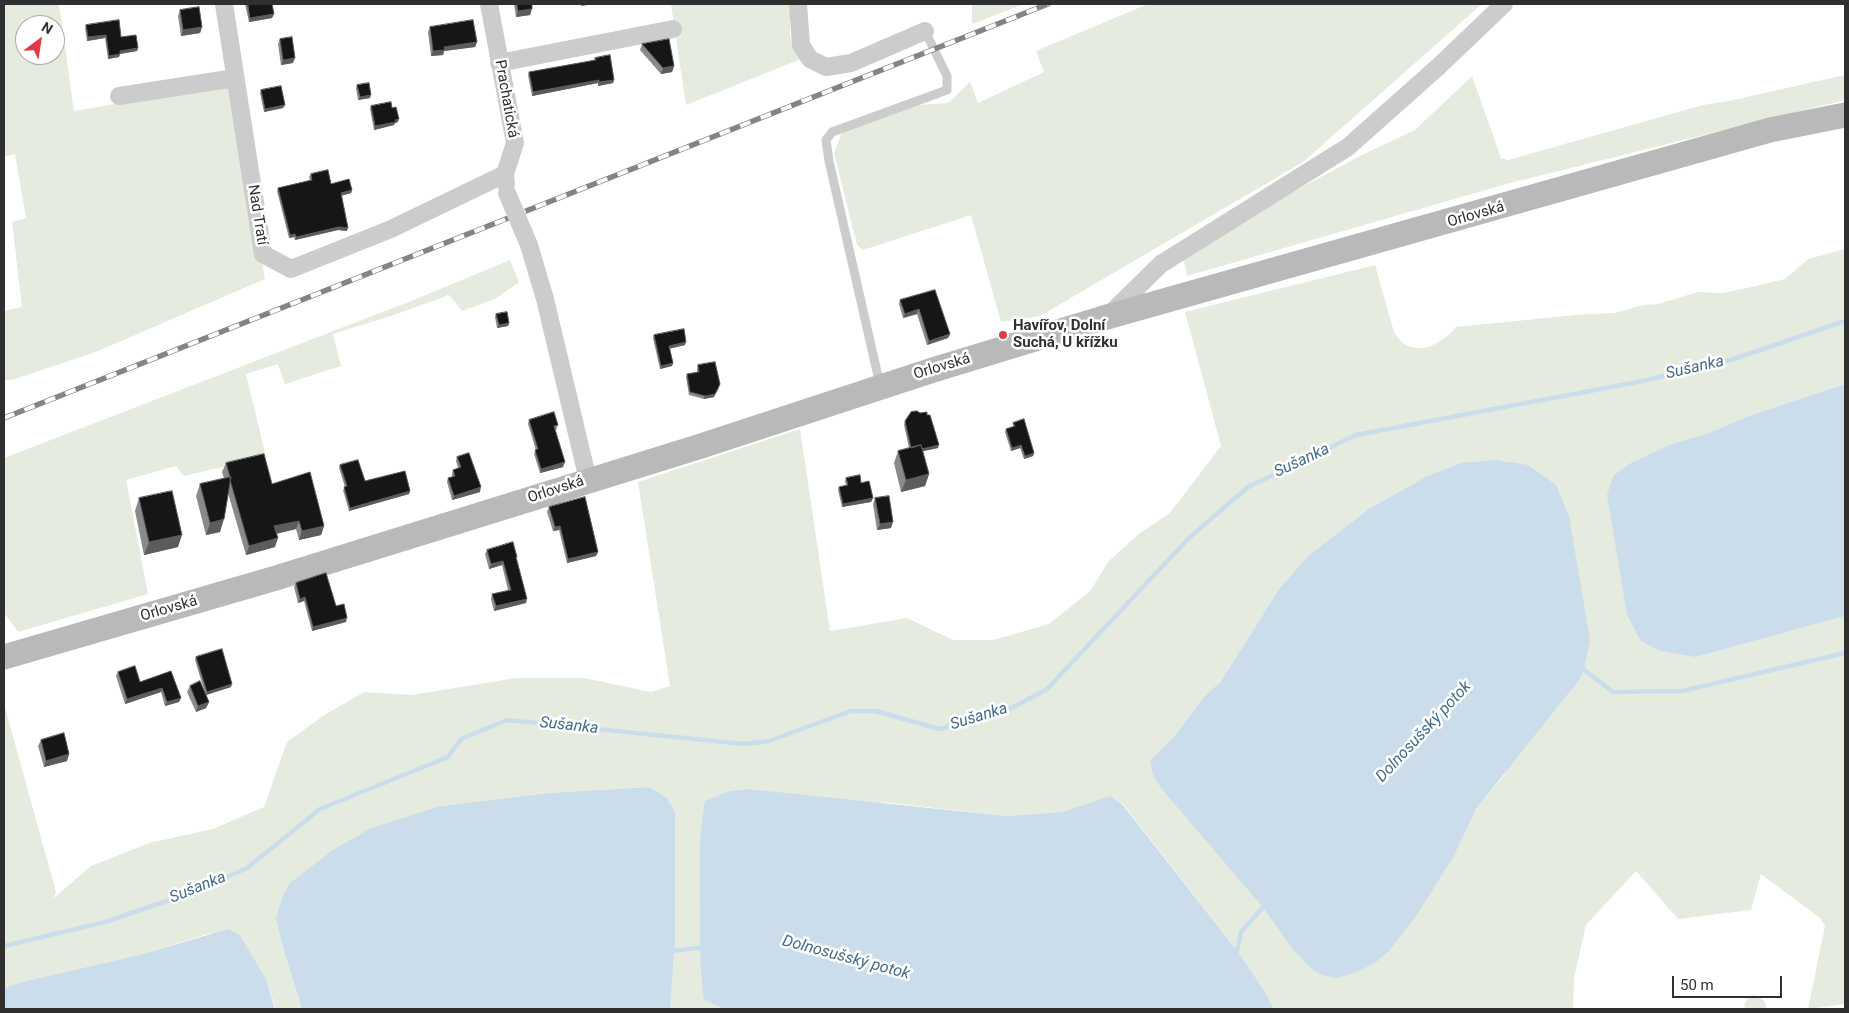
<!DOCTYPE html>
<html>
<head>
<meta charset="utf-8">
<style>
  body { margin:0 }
  #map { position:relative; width:1849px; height:1013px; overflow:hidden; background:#fff; font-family:Roboto,sans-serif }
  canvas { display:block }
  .frame { position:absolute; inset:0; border:5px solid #2f2f2f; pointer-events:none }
  .north { position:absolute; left:15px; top:15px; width:50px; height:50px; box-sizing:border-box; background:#fff; border:1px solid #acacac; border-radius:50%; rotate:31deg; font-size:14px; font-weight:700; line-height:20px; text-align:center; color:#2f2f2f }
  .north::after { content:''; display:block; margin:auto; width:18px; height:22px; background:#dc3b43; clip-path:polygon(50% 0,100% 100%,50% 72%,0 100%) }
  .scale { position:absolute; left:1672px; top:976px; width:110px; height:22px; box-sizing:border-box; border:2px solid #2f2f2f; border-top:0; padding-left:6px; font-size:15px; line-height:18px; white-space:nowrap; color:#2f2f2f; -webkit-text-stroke:4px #fff; paint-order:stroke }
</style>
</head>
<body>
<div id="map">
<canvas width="1849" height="1013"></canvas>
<div class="frame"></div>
<div class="north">N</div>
<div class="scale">50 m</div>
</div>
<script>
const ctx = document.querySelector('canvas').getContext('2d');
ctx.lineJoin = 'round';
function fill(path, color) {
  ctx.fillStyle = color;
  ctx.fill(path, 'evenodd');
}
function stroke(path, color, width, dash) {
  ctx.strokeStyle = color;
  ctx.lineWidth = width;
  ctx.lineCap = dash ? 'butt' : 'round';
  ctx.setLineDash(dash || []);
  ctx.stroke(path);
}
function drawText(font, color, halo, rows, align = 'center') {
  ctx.font = font + ' Roboto,sans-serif';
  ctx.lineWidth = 5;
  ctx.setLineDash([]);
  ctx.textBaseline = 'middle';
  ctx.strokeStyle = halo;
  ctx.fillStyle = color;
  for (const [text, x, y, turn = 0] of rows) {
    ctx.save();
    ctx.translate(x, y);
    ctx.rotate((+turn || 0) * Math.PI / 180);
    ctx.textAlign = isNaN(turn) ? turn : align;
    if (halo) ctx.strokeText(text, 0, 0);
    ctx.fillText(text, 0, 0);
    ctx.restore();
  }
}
const green = new Path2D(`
  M4,4H59L74,111L230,84L265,279L98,351L12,380H4V311L22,307L12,222L26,218L15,154L4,156ZM25,25H55V55H25Z
  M671,4H790V37L801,59L686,105Z
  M972,4H1024L972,24Z
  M1148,4H1482L1303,162L1040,316L1001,322L971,215L863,250L857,245L834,153L842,132L903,106L948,103L970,82L978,103L1044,72L1036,51Z
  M1845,75V100L1510,183L1187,276L1182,251L1362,155L1415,130L1472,76L1501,158L1508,160L1703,105L1729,101Z
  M1845,249V384L1754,414L1704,435L1696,657L1845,616V1004L1808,1009L1825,926L1820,918L1761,874L1751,910L1678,919L1636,871L1586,925L1574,978L1573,1009H1274L1262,987L1238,952L1123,804L1110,796L1062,812L1006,816L882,802L704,1000L724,1009H668L670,1008L675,945V812L649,787L549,793L441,806L276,919L283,948L302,1009H276L266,979L211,933L143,954L22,982L4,988V704L56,892L54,898L91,866L149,843L213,829L264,807L287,742L323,716L364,692L411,695L516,678H584L651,692L670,686L638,482L800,429L830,631L907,618L953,640H993L1049,624L1090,591L1109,561L1140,533L1170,513L1221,446L1185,312L1375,265L1394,332C1410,360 1440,347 1456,327L1576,315L1615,313L1643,305L1658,304L1698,292L1722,293L1752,287L1785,279L1808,259ZM1461,463L1505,774L1476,809L1454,856L1291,947L1261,905L1173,738L1203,698L1221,681L1279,589L1309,555L1370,508L1427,476Z
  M510,260L519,282L495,299L462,311L449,295L391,316L333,334L341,366L285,384L278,364L246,374L266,457L184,476L176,466L126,480L148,594L18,632L5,614L4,458L419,298Z
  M1753,995L1759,997L1765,1002L1766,1009H1746L1744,1006L1749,996Z`);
const water = new Path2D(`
  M1845,384V616L1696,657L1660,651L1641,641L1627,615L1607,495L1613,476L1629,464L1672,444L1704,435L1754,414Z
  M1496,460L1528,465L1556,485L1569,516L1590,640L1584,670L1579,680L1476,809L1454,856L1418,913L1389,951L1376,962L1355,973L1336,978L1321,975L1311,968L1291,947L1261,905L1161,788L1153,775L1150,761L1173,738L1203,698L1221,681L1279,589L1309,555L1370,508L1427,476L1461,463Z
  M649,787L667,798L675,812V945L670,1008L302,1009L283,948L276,919L282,898L290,883L333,850L371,828L441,806L549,793Z
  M748,789L1006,816L1062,812L1110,796L1122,804L1238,952L1262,987L1274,1009H724L704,1000C700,972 700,944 700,916C699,877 698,839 705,801L730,791Z
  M228,929L239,934L266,979L275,1009H4V988L22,982L143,954Z`);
const stream = new Path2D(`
  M1579,666L1613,692L1682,691L1845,653
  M4,946L105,922L196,891L247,868L320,809L448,757L461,739L507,720L744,744L769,741L851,711H876L939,729L1003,712L1046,690L1189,538L1248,487L1356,435L1638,382L1731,360L1845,321
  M671,951L705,947
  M1236,956L1241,932L1266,904`);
const service = new Path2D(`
  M880,385L829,161L826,140L832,132L947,90V76L925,31`);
const minor = new Path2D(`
  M224,4L263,254L291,269L391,229L505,174
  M489,4L515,143L505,174L506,184
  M798,4L801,45L810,59L826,67L851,63L925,31
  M499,63L673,29
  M119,96L235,78
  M529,245L545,299L588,480
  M1109,315L1161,264L1348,147L1438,67L1504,4`);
const secondary = new Path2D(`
  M4,657L276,578L698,447L933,370L1107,317L1770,130L1845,115`);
const rail = new Path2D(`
  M4,418L1048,4`);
const minorBridge = new Path2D(`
  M507,193L529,245`);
const wall = new Path2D(`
  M245,4H272L274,14L272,18L249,22Z
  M514,4H532L530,15L516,17Z
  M180,10L202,27L200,33L181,36L178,16Z
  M86,25L121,37L138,48L137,51L120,54L119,57L108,59L105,38L87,41L85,28Z
  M430,27L477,42L475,47L444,51L443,55L431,56L428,32Z
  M280,39L293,63L281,65L278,44Z
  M642,44L674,66L672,72L661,74L640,50Z
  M595,58L614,80L613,83L598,86V83L532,96L528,75L529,72L594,60Z
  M357,85L370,98L358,100L356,88Z
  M261,90L283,108L264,112L260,93Z
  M371,106L392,108L398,122L395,123L394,125L374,130L370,109Z
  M311,174L331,184L352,190L351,193L341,196L347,231L338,230L295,240L294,237L289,238L277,191L278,188L310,180L309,177Z
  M935,290L950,334L948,338L927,345L917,314L903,318L899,304L900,300Z
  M496,314L509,323L508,326L497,328L495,317Z
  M654,335L685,345L669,349L673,363L672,366L660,369L653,338Z
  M698,365L719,388L714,397L704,399L689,395L686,377L687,374L697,372V368Z
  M529,420L558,425L556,430H555L563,467L540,473L534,454L536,450L528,424Z
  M905,421L938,448L923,451L929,474L925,486L901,492L894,463L898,451L909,448L904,425Z
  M1013,423L1034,453L1033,456L1024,459L1020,448L1011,451L1005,432L1006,429L1013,427Z
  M457,457L480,492L452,500L447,482L448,478L452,477V474L453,470L458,468L456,461Z
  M226,463L272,484L324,526L321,535L299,540L296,529L276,534L275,547L246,555L228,493L220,532L206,535L196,496L200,484L224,478L222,472Z
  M340,465L365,481L410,491L409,494L349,511L343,490L345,487L339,468Z
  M846,478L861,483L873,498L871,502L842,507L838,490L839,487L846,485L845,481Z
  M139,498L178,547L144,555L135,511Z
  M875,498L891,528L877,530L873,504Z
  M549,507L598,552L596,556L567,563L559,530L553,531L547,512Z
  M487,550L516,559L526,603L494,611L491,599L492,594L508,590L502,565L489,569L485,554Z
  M296,583L336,606L346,622L312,631L304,601L298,603L294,587Z
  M196,657L231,687L206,695L209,702L206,708L196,712L187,692L190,686L205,693L195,660Z
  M171,671L181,698L179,702L165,706L161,692L125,704L116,676L118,672L140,682Z
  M41,740L69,754L67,761L44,767L38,746Z`);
const shadedWall = new Path2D(`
  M582,4H594L581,6Z
  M532,9L530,15L516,17L518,11Z
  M274,14L272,18L249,22L250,18Z
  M202,27L200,33L181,36L183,30Z
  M106,35L105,38L87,41L88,37Z
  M477,42L475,47L444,51L443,55L431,56L433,51L444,47Z
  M138,48L137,51L119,54L120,51Z
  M120,54L119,57L108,59L109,56Z
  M295,58L293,63L281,65L283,60Z
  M674,66L672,72L661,74L663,68Z
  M599,80L598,83L532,96L533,92Z
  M614,80L613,83L598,86L599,82Z
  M371,95L370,98L358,100L360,97Z
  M285,105L283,108L264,112L265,109Z
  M399,119L398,122L395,123L394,125L374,130L375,126Z
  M352,190L351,193L340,196L341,193Z
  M339,227L348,228L347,231L338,230L295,240L296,237Z
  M295,234L294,237L289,238L290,235Z
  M919,309L917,314L903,318L905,314Z
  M509,323L508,326L497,328L499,325Z
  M950,334L948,338L927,345L929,341Z
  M686,342L685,345L667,349L669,346Z
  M673,363L672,366L660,369L661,366Z
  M720,384L714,397L704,399L705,396Z
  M939,445L938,448L910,454L912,451Z
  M1021,445L1020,448L1011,451L1012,448Z
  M1034,453L1033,456L1024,459L1025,456Z
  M565,462L563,467L540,473L541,469Z
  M929,474L925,486L901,492L906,480Z
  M481,487L480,492L452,500L454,496Z
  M410,491L409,494L349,511L350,508Z
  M873,498L871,502L842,507L843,504Z
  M224,519L220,532L206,535L210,523Z
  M299,521L296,529L271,535L274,526Z
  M893,522L891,528L877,530L880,524Z
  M324,526L321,535L299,540L302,531Z
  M560,526L559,530L553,531L555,527Z
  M182,535L178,547L144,555L149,542Z
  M278,538L275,547L246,555L249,546Z
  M598,552L596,556L567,563L568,559Z
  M503,561L502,565L489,569L491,564Z
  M305,597L304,601L298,603L300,599Z
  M527,599L526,603L494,611L496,606Z
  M347,618L346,622L312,631L313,627Z
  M232,684L231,687L206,695L207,692Z
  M162,688L161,692L125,704L127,699Z
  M181,698L179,702L165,706L167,702Z
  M209,702L206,708L196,712L198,706Z
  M69,754L67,761L44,767L46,761Z`);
const building = new Path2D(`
  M248,4H272L274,14L250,18Z
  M517,4H532V9L518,11Z
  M199,7L202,27L183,30L180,10Z
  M119,20L121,37L136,35L138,48L120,51V54L109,56L106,35L88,37L86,25Z
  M473,20L477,42L444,47L445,50L433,51L430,27Z
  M292,37L295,58L283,60L280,39Z
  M669,39L674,66L663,68L642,44Z
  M610,55L614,80L599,82V80L533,92L529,72L596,60L595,58Z
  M369,83L371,95L360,97L357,85Z
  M281,86L285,105L265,109L261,90Z
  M391,102L392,108L396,107L399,119L395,120L396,122L375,126L371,106Z
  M328,170L331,184L349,179L352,190L341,193L348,228L339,227L296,237L295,234L290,235L278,188L312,180L311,174Z
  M935,290L950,334L929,341L919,309L905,314L900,300Z
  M507,312L509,323L499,325L496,314Z
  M684,329L686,342L669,346L673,363L661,366L654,335Z
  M715,362L720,384L715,394L705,396L690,392L687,374L699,372L698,365Z
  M917,411L920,413L927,412V415H930L939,445L922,449L921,445L911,448L905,421L911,412Z
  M554,412L558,425L554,426L565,462L541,469L535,450L538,449L529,420Z
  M1024,419L1034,453L1025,456L1021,445L1012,448L1006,429L1015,426L1013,423Z
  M921,445L929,474L906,480L898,451Z
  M469,453L481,487L454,496L448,478L455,476L453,470L461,467L457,457Z
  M264,454L272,484L310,472L324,526L302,531L299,521L274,526L278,538L249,546L230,480L231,477H230L226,463Z
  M358,460L365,481L405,471L410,491L350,508L344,487L347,486L340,465Z
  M860,475L861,483L869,481L873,498L843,504L839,487L848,485L846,478Z
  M231,477L224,519L210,523L200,484Z
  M172,491L182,535L149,542L139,498Z
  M889,496L893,522L880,524L875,498Z
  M585,497L598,552L568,559L560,526L555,527L549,507Z
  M513,542L517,557H516L527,599L496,606L492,594L511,590L503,561L491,564L487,550Z
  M326,573L336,606L344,604L347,618L313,627L305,597L300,599L296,583Z
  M222,649L232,684L207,692L196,657Z
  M135,666L140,682L171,671L181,698L167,702L162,688L127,699L118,672Z
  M200,681L209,702L198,706L190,686Z
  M64,733L69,754L46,761L41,740Z`);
const markers = [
  [1003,335,5,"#dc3b43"]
];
const streetNames = [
  ["Prachatická",506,99,80],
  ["Nad Tratí",257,215,81],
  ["Orlovská",1476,215,-16],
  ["Orlovská",942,367,-17],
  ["Orlovská",556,490,-18],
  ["Orlovská",169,609,-16]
];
const poiNames = [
  ["Havířov, Dolní",1013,326],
  ["Suchá, U křížku",1013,343]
];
const waterNames = [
  ["Sušanka",1695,368,-13],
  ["Sušanka",1302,461,-25],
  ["Sušanka",979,717,-17],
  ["Sušanka",569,726,6],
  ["Dolnosušský potok",1424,732,-47],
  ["Sušanka",198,888,-22],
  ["Dolnosušský potok",846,958,15]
];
fill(green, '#e5ebde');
fill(water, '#cbddea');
stroke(stream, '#cbddea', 4.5);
stroke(service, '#ccc', 9);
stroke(minor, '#ccc', 18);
stroke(secondary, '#b9b9b9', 25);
stroke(rail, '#848484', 5.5);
stroke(rail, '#fff', 4, [11]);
stroke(minorBridge, '#ccc', 18);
fill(wall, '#8a8a8a');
fill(shadedWall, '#5c5c5c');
fill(building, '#161616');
stroke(building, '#5c5c5c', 1);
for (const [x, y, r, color] of markers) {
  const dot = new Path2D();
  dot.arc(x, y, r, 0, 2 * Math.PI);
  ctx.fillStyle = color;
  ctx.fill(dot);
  stroke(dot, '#fff', 2);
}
drawText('15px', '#2f2f2f', '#fff', streetNames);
drawText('bold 15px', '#2f2f2f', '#fff', poiNames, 'left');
drawText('italic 16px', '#416d8d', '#fff', waterNames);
</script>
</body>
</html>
